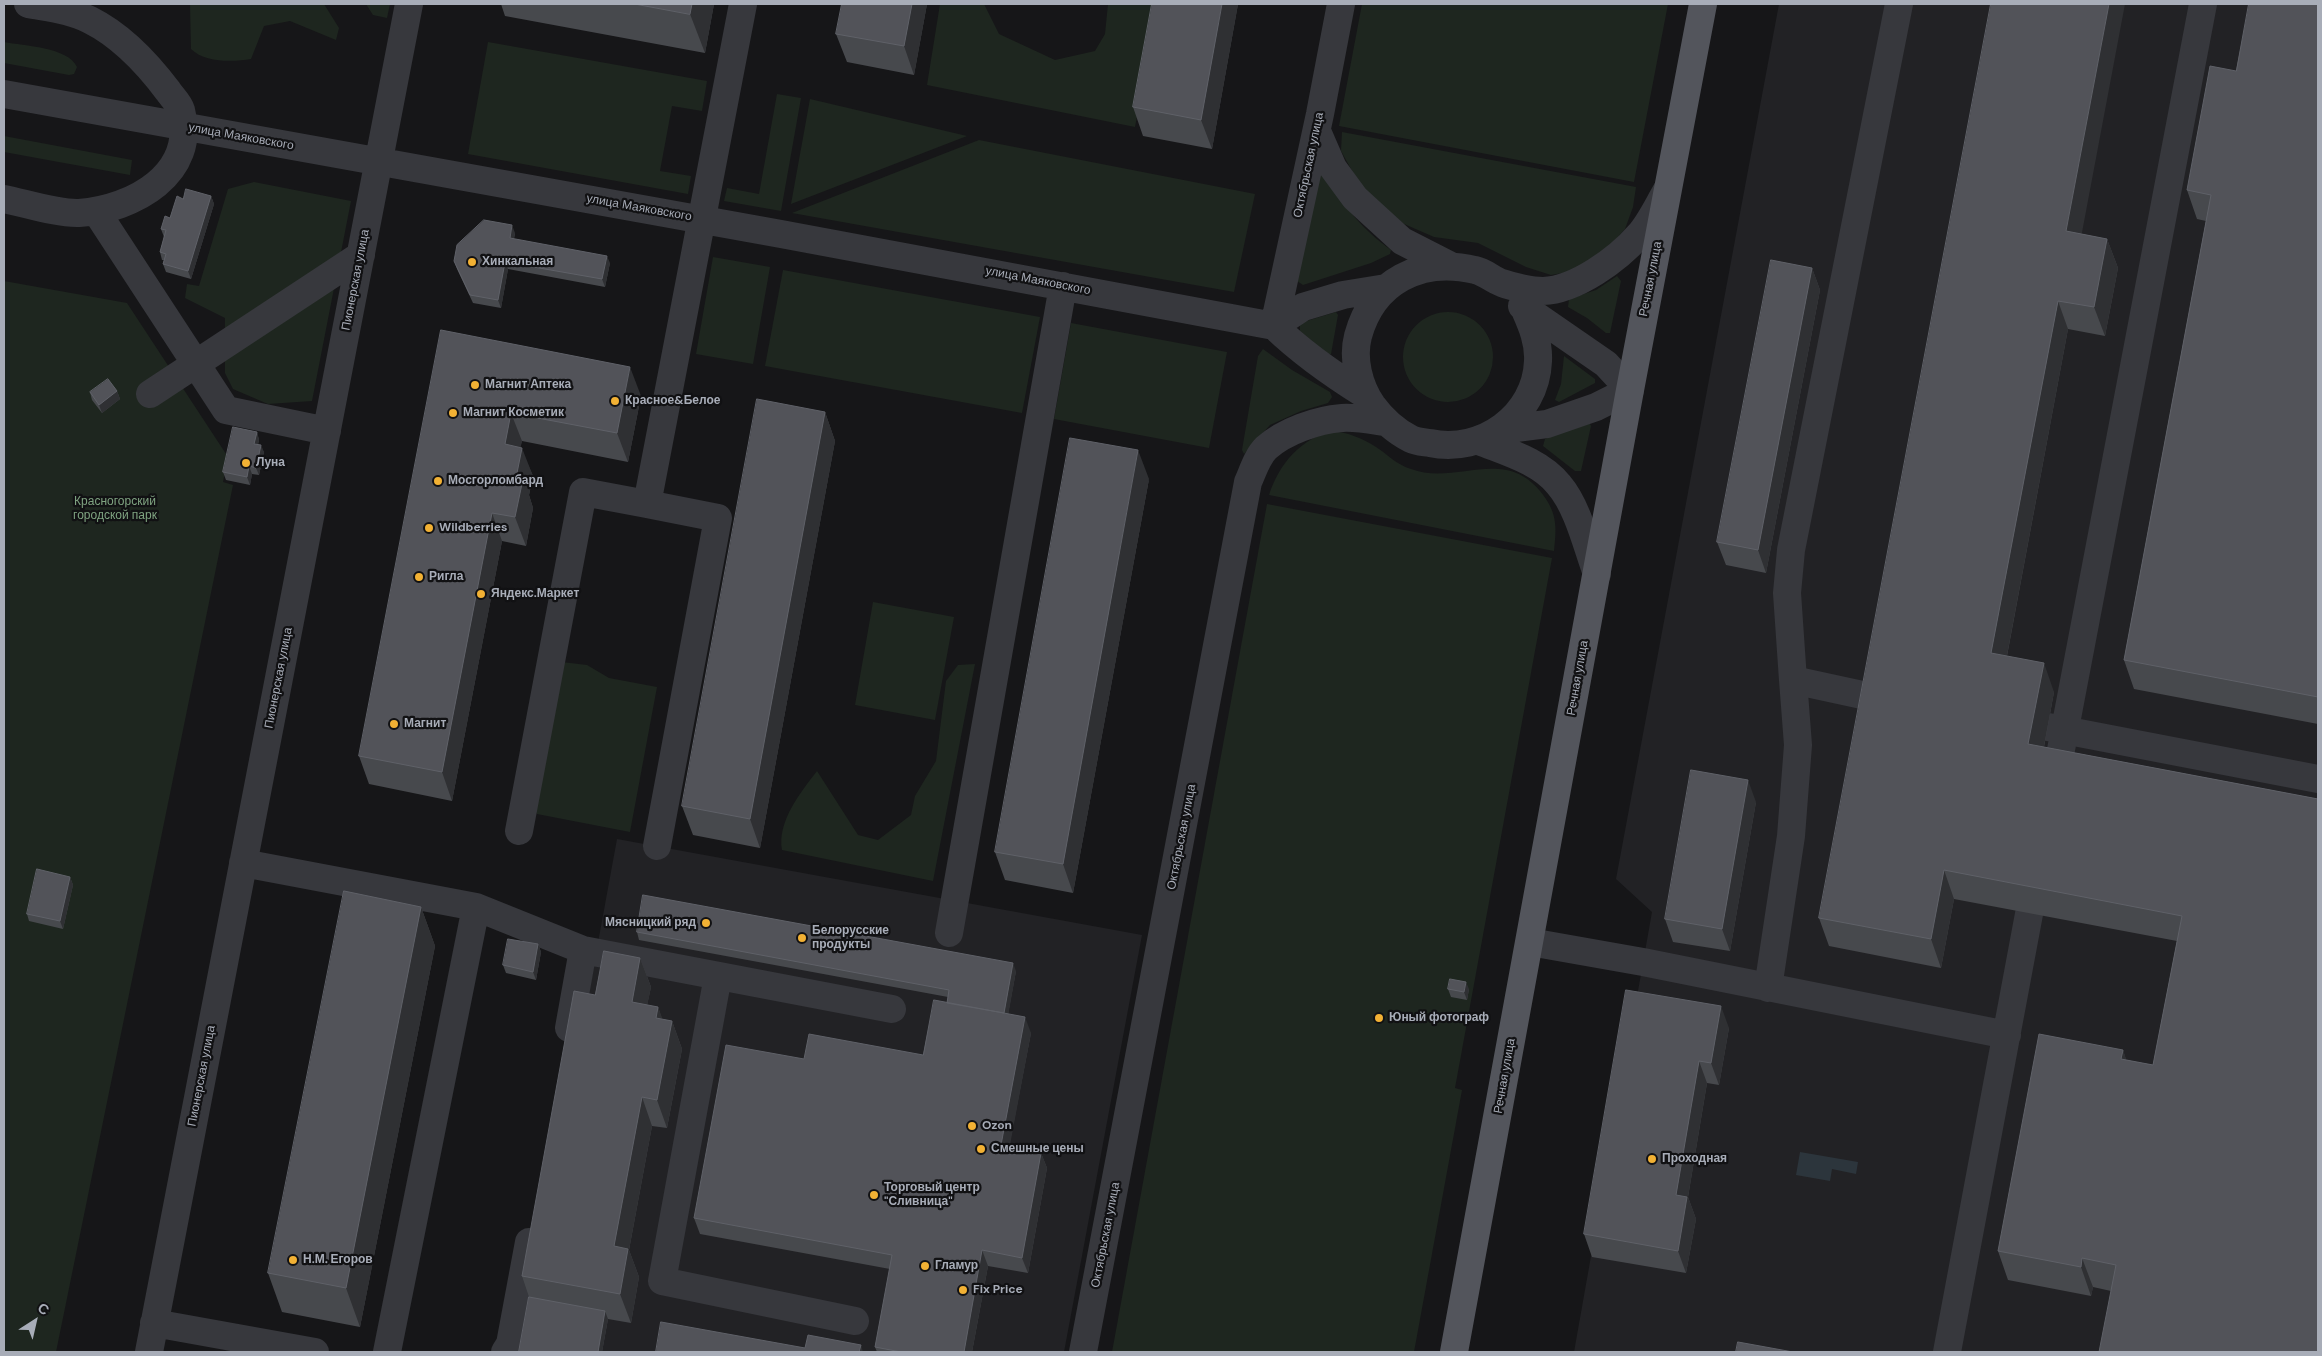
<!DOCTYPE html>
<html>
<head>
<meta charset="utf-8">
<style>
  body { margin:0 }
  #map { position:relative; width:2322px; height:1356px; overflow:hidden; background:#161618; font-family:"DM Sans",sans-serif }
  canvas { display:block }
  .frame { position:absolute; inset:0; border:5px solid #a8adb8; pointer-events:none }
  .north { position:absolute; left:10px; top:1296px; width:50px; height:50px; -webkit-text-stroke:4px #111113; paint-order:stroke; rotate:35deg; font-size:14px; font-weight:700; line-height:20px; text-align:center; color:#a8adb8 }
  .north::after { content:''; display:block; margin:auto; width:18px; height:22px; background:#a8adb8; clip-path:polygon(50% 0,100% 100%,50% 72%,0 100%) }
</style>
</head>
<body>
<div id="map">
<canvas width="2322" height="1356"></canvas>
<div class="frame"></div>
<div class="north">С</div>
</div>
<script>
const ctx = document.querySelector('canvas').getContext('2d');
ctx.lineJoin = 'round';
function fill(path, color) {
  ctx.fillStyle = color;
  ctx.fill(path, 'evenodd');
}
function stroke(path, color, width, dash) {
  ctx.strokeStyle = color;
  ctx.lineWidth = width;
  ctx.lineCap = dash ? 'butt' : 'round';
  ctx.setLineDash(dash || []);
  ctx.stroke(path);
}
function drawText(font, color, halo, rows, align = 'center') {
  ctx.font = font + ' "DM Sans",sans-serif';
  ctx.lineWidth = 4.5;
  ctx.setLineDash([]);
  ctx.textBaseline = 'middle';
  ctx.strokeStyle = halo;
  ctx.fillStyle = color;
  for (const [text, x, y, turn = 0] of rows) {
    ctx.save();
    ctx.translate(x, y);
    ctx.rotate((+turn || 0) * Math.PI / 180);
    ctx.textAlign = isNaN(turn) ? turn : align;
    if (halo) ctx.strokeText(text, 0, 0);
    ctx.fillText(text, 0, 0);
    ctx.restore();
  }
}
const built = new Path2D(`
  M1779,4H2318V1352H1574L1652,912L1616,879Z
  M617,839L1142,935L1064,1352H523Z`);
const green = new Path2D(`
  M190,4H324L339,28L336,40L290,21L264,26L251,59C233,62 205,63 191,49Z
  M366,4H390L387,18L373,15Z
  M940,4H984L999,34L1055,60L1095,51L1105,34L1108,4H1158L1135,127L927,85Z
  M1362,4H1668L1634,182L1339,126Z
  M4,42C24,46 68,47 77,67L74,74L69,75L4,63Z
  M488,42L707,81L702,111L672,106L660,171L691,176L688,194L468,154Z
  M777,94L801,98L781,211L724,201L727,188L759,194Z
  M810,99L967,136L791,204Z
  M1342,132L1636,187L1633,207L1625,229L1609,247L1574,271L1551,275L1526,267L1478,243L1434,237L1395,220L1374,201L1355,176L1341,151Z
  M4,136L132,160L130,175L4,152Z
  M979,140L1255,194L1234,292L792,213Z
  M1320,174L1326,175C1343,206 1362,229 1391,250L1390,254L1371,263L1303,285L1297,281Z
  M254,182L351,201L312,401L268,404L233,389L225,373V318L185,298L187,284L199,286L228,189Z
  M713,257L770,267L753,364L696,354Z
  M783,270L1040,317L1022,413L765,366Z
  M1617,276L1621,281L1610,333H1606L1587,318L1568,307L1569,299L1596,290Z
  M4,281L127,303L228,457L223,482L233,485L56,1352H4Z
  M1403 357a45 45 0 1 1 90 0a45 45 0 1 1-90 0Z
  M1336,312L1338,315L1331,354L1327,355L1300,336V323Z
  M1071,323L1227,352L1209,448L1054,419Z
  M1263,349L1292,370L1330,392L1332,397L1328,403L1301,411L1270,425L1244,454L1242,450L1258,356Z
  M1564,356L1595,379V383L1559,402L1555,400L1561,384Z
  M1589,422L1591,426L1581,471H1575L1543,446L1545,439Z
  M1333,431C1349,433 1362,438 1376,447C1387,454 1397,465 1411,469C1455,486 1503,446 1540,491C1557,512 1557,525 1554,551L1269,495C1279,464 1301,438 1333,431Z
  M1267,504L1552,558L1455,1088L1462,1090L1414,1352H1112Z
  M873,602L954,617L935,720L855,705Z
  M545,660L587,665L609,678L657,687L630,832L537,814L520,787Z
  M975,664L933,881L782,850C777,822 800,793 817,771L858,835L878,840L911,815L915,796L936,761L946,681L958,665Z`);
const water = new Path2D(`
  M1800,1152L1858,1162L1856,1174L1832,1169L1830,1181L1796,1175Z`);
const minor = new Path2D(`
  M4,94L781,234L1274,326C1302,353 1332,374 1364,394
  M1317,131L1333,168L1355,198L1402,241L1449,265
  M4,199C24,203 59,214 79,213C133,209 198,174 181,110C179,103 172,97 168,91C147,63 122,36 90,20C71,10 49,8 28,4
  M96,211L226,410L327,431
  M1525,310C1532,326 1539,342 1538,361C1536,416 1482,454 1430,443C1424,442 1417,442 1411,439C1395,431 1383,420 1372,405C1359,386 1352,359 1358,336C1373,281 1421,257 1475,270C1485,272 1493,280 1502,283C1513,287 1532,291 1543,291C1576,290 1618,259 1639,235C1650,223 1658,205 1667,190
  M1274,326L1320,114L1341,4
  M1274,326L1303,307L1343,295L1386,288
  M150,394L361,255
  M1500,430L1547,424L1596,407L1630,390L1606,364L1522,306
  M1479,441C1506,452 1540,461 1559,485C1578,507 1587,547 1597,574
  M647,504L718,518L657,846
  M1876,698L1793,680L1787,593L1791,550L1899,4
  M2048,727L2318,779
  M2056,776L2203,4
  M519,831L583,492L647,504L743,4
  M243,863L476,907L583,950L892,1009
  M949,933L1063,286
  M1530,942L1643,962L2007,1035
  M718,976L662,1281L855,1321
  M1768,988L1791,836L1798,745L1793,680
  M569,1028L583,950
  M154,1323L315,1352
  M149,1352L409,4
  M387,1352L476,907
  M505,1352L510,1344L529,1242
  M1083,1352L1248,482C1253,471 1257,457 1266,448C1285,431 1317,420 1342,418C1355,417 1371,420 1384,422
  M1947,1352L2029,914`);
const major = new Path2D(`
  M1454,1352L1630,390L1703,4`);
const wall = new Path2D(`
  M501,4H714L705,53L505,16Z
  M842,4H927L914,75L847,62L836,34Z
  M1238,4L1212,149L1143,136L1133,107Z
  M2318,4V724L2134,689L2124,660L2206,221L2197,219L2187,190L2236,71Z
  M211,196L214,204L191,279L166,272L163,264L164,260H162L160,252L164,237L161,229L170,218L183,199Z
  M515,233L514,239L610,263L605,287L508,269L501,308L473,303L457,269L454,261Z
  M2082,234L2107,239L2118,268L2105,336L2068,329L2007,656L2054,692L2044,747L2318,799L2111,1291L2093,1287L2091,1296L2008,1280L1998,1251L2123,1050L2126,1060L2153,1065L2177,941L1954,899L1941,968L1829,946L1819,918Z
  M1812,268L1820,290L1766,573L1726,565L1717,542Z
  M441,330L641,396L628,462L522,441L520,447L533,476L529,495L533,508L526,546L502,541L452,801L369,784L359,756Z
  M117,391L120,399L102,413L92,400L90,392Z
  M825,412L835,441L760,848L693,835L682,806Z
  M257,432L259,440L258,444L264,452L259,475L252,474L250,485L226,480L223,472Z
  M1149,479L1073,893L1005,880L995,852Z
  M1756,802L1730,951L1673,942L1665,919Z
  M70,877L73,885L63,929L29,921L27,914Z
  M421,907L435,946L360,1327L282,1312L268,1273Z
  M637,932L1016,971L1008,1014L1031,1033L1009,1147L1041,1153L1047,1168L1028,1273L988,1266L972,1352H877L875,1347L890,1269L700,1234L694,1218L804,1059L923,1055L947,1003L948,997L639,940Z
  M538,944L541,952L536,980L506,973L503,965Z
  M640,958L651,987L647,1005L658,1007L662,1019L672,1021L682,1049L667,1128L652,1126L629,1250L639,1277L631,1323L608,1319L602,1352H519L529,1297L522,1276L595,995Z
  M1448,989H1469L1467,1000L1451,997Z
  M1626,990L1729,1028L1719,1085L1707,1083L1688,1197L1696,1219L1686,1273L1592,1257L1584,1234Z`);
const shadedWall = new Path2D(`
  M692,4H714L705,53L690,14Z
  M912,4H927L914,75L904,46Z
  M1222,4H1238L1212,149L1201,120Z
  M2109,4H2125L2077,259L2066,231Z
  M211,196L214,204L191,279L188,271Z
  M512,225L515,233L512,246L510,238Z
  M2107,239L2118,268L2105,336L2094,307Z
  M607,256L610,263L605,287L602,279Z
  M505,262L508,269L501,308L498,300Z
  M1812,268L1820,290L1766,573L1758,550Z
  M2058,301L2068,329L2002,682L1991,653Z
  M630,367L641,396L628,462L617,433Z
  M117,391L120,399L102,413L99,405Z
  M825,412L835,441L760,848L750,819Z
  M511,413L522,441L515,473L505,444Z
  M257,432L259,440L257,451L254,444Z
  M261,445L264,452L259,475L256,468Z
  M522,448L533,476L529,495L533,508L526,546L515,517L516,478Z
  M1138,450L1149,479L1073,893L1063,864Z
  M249,466L252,474L250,485L247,477Z
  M492,513L502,541L452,801L442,772Z
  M2044,663L2054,692L2039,773L2028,744Z
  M1748,780L1756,802L1730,951L1722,929Z
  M1944,870L1954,899L1941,968L1931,939Z
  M70,877L73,885L63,929L60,921Z
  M421,907L435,946L360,1327L346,1288Z
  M538,944L541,952L536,980L533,972Z
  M640,958L651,987L642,1031L632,1002Z
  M1013,963L1016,971L1006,1028L1003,1020Z
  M1466,982L1469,989L1467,1000L1464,992Z
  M1721,1006L1729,1028L1719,1085L1711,1063Z
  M658,1007L669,1036L656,1018Z
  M1025,1017L1031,1033L1007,1161L1001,1145Z
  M672,1021L682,1049L667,1128L657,1100Z
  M2123,1050L2133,1079L2121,1059Z
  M1699,1061L1707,1083L1688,1197L1696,1219L1686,1273L1678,1251L1676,1195Z
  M642,1097L652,1126L629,1250L639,1277L631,1323L620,1294L614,1246Z
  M1041,1153L1047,1168L1028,1273L1022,1258Z
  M982,1250L988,1266L972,1352H964Z
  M2082,1258L2093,1287L2091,1296L2081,1267Z
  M605,1311L608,1319L602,1352H598Z
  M861,1345L863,1352H859Z`);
const building = new Path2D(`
  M635,4H692L690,14Z
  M842,4H912L904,46L836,34Z
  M1152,4H1222L1201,120L1133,107Z
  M1991,4H2109L2066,231L2107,239L2094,307L2058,301L1991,653L2044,663L2028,744L2318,799V1352H2099L2116,1265L2082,1258L2081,1267L1998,1251L2039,1034L2123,1050L2121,1059L2153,1065L2182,916L1944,870L1931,939L1819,918Z
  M2249,4H2318V697L2124,660L2211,195L2187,190L2210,66L2236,71Z
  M186,189L211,196L188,271L163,264L166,254L160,252L166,230L161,229L165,216L170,218L177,196L183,199Z
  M484,220L512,225L510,238L607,256L602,279L505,262L498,300L470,295L454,261L457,245Z
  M1771,260L1812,268L1758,550L1717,542Z
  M441,330L630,367L617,433L511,413L505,444L522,448L516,478L523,479L515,517L492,513L442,772L359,756Z
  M108,379L117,391L99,405L90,392Z
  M757,399L825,412L750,819L682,806Z
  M233,427L257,432L254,444L261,445L256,468L249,466L247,477L223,472Z
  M1070,438L1138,450L1063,864L995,852Z
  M1691,770L1748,780L1722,929L1665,919Z
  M37,869L70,877L60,921L27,914Z
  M344,891L421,907L346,1288L268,1273Z
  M643,895L1013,963L1004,1013L947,1003L949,990L637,932Z
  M508,939L538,944L533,972L503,965Z
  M604,951L640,958L632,1002L658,1007L656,1018L672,1021L657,1100L642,1097L614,1246L628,1249L620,1294L522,1276L574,991L595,995Z
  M1450,979L1466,982L1464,992L1448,989Z
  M1626,990L1721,1006L1711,1063L1699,1061L1676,1195L1687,1197L1678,1251L1584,1234Z
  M934,1000L1025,1017L1001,1145L1041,1153L1022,1258L982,1250L964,1352H901L875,1347L892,1255L694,1218L726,1045L804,1059L809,1034L923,1055Z
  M529,1297L605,1311L598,1352H519Z
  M661,1322L805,1348L808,1335L861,1345L859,1352H656Z
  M1738,1342L1793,1352H1736Z`);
const markers = [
  [472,262,5,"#f2b134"],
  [475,385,5,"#f2b134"],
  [615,401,5,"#f2b134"],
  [453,413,5,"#f2b134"],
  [246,463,5,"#f2b134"],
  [438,481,5,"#f2b134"],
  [429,528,5,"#f2b134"],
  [419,577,5,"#f2b134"],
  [481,594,5,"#f2b134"],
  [394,724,5,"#f2b134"],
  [706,923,5,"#f2b134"],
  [802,938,5,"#f2b134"],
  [1379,1018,5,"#f2b134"],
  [972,1126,5,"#f2b134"],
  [981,1149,5,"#f2b134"],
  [1652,1159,5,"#f2b134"],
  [874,1195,5,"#f2b134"],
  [293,1260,5,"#f2b134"],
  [925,1266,5,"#f2b134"],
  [963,1290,5,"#f2b134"]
];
const streetNames = [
  ["улица Маяковского",241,137,10],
  ["Октябрьская улица",1309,165,-78],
  ["улица Маяковского",639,208,10],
  ["Речная улица",1651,279,-79],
  ["Пионерская улица",356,280,-79],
  ["улица Маяковского",1038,281,11],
  ["Пионерская улица",279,678,-79],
  ["Речная улица",1578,678,-80],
  ["Октябрьская улица",1182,837,-79],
  ["Пионерская улица",202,1076,-79],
  ["Речная улица",1505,1076,-80],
  ["Октябрьская улица",1106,1235,-79]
];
const poiNames = [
  ["Хинкальная",482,262],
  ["Магнит Аптека",485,385],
  ["Красное&Белое",625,401],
  ["Магнит Косметик",463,413],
  ["Луна",256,463],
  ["Мосгорломбард",448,481],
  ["Wildberries",439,528],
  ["Ригла",429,577],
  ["Яндекс.Маркет",491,594],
  ["Магнит",404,724],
  ["Мясницкий ряд",696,923,"right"],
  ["Белорусские",812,931],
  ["продукты",812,945],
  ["Юный фотограф",1389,1018],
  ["Ozon",982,1126],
  ["Смешные цены",991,1149],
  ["Проходная",1662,1159],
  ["Торговый центр",884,1188],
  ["\"Сливница\"",884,1202],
  ["Н.М. Егоров",303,1260],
  ["Гламур",935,1266],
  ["Fix Price",973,1290]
];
const parkNames = [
  ["Красногорский",115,502],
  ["городской парк",115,516]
];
fill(built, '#222225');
fill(green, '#1e261f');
fill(water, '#2c353c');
stroke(minor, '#37383d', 28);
stroke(major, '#53555c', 28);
fill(wall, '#47494d');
fill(shadedWall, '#2f3033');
fill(building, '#525359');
stroke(building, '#5f6168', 1);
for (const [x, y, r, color] of markers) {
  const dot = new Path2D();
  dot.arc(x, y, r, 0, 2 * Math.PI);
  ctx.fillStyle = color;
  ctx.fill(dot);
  stroke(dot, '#111113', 2);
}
drawText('12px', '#a8adb8', '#111113', streetNames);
drawText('bold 12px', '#a8adb8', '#111113', poiNames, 'left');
drawText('12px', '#7fa381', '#111113', parkNames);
</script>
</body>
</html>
